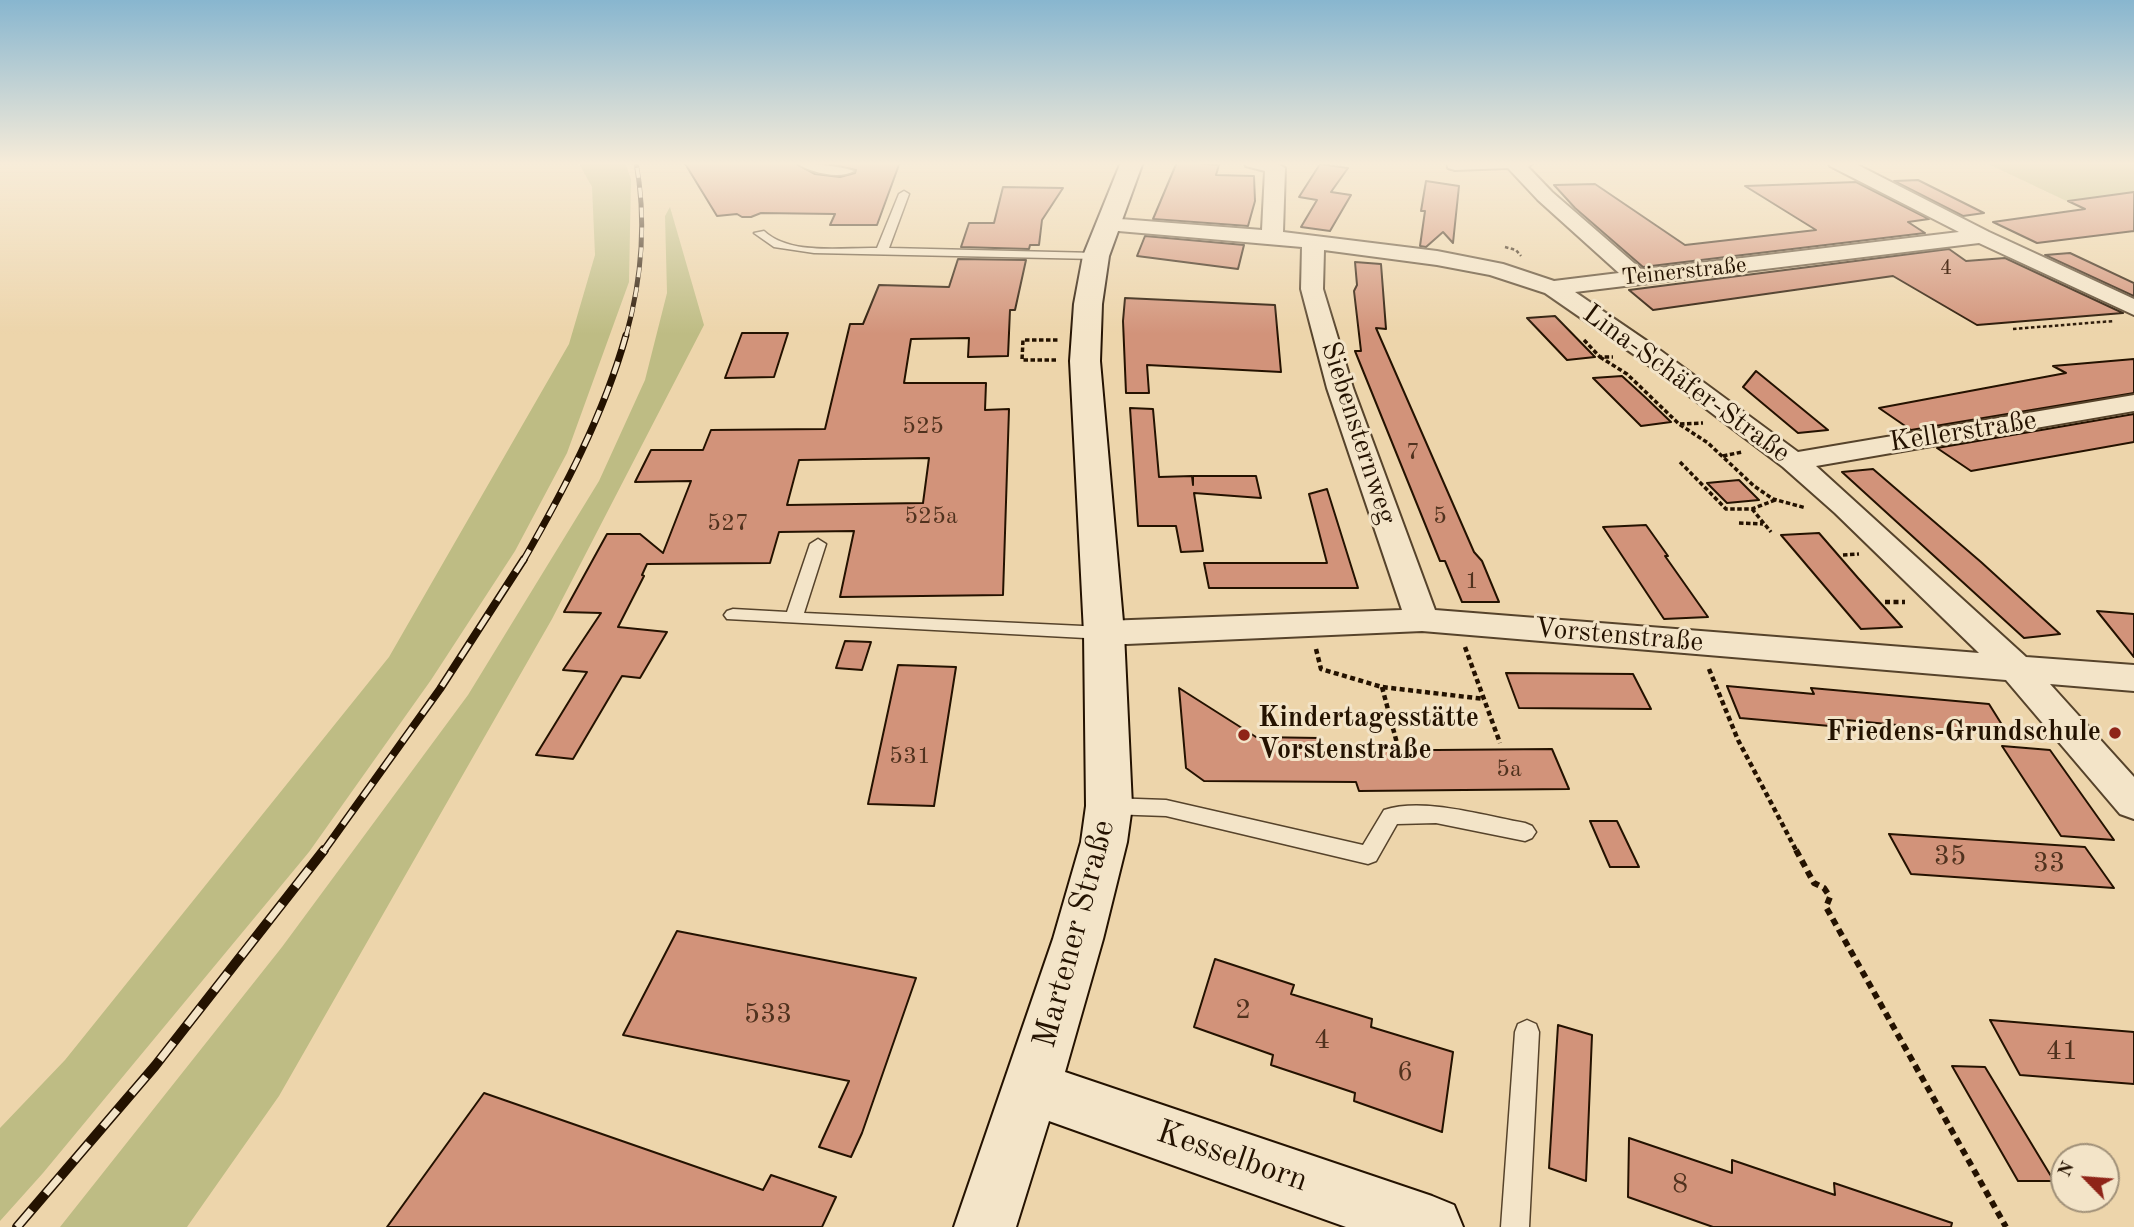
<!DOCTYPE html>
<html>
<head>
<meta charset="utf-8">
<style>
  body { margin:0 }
  #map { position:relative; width:2134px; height:1227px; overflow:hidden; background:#edd5ab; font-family:"Old Standard TT",serif }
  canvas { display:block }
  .north { position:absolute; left:2050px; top:1143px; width:70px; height:70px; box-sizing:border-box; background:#f3e4c8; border:2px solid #a09078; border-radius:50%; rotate:295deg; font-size:19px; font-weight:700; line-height:28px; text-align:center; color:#241200 }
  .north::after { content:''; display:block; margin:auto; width:24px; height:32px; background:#8f2418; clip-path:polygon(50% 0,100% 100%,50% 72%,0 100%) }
</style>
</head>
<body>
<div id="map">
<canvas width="2134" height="1227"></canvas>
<div class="north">N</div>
</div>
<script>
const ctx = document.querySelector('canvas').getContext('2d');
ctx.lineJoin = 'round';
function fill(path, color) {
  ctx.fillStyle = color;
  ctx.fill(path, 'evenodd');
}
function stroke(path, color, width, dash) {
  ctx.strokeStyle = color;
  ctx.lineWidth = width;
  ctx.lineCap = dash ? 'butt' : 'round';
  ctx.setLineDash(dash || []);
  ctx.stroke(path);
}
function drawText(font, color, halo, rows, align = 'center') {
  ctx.font = font + ' "Old Standard TT",serif';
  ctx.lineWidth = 6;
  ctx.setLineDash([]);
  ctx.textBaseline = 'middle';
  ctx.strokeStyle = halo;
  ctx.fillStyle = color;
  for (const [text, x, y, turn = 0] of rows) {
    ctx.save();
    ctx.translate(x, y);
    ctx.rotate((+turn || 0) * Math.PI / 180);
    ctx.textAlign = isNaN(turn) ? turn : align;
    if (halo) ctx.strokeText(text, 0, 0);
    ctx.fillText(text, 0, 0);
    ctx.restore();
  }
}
const green = new Path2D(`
  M578,162H625L631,179L629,282L567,453L515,551L431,680L309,852L43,1173L0,1221V1128L65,1060L389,657L569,344L595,255L592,187Z
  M1984,162H2134V233Z
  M670,207L704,325L552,619L279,1096L187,1227H60L282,947L468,695L599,481L645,380L667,293L665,216Z`);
const building = new Path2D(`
  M684,162H793L815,174L840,177L855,173L856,170L820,162H900L877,225H830L835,214L761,213L751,217H742L737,214L717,216Z
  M1177,162L1219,165L1216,175L1254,176L1255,201L1248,226L1153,219Z
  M1320,164L1348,168L1331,192L1351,195L1330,231L1301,227L1317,200L1299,197Z
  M1918,180L1984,213L1963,216L1894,181Z
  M1426,181L1459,186L1453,243L1443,232L1426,247L1420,246L1425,211H1421Z
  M1856,182L1929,219L1908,222L1925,233L1643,267L1575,208L1554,185L1595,184L1685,245L1816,230L1745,186Z
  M1003,187L1063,188L1042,220L1039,245H1030L1029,249L961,247L969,223H994Z
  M2134,192V231L2037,243L1993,222L2085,209L2068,201Z
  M1145,236L1244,245L1238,269L1137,256Z
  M1949,249L1966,261L2005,258L2123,313L1977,325L1893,276L1653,310L1629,290Z
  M2070,253L2134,283V296L2045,255Z
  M958,259L1026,260L1015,310H1010L1008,356L968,357L969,338L911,339L904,383H986L985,410L1009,409L1003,595L840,597L854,531L779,532L770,563L647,564L642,575L644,576L618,627L667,632L640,678L622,676L573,759L536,755L587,672L563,670L601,613L564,612L607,534H640L663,553L691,481L635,482L651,450H703L711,430L825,429L850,324H863L879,285L949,287ZM929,458L923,503L787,505L799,460Z
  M1355,262L1381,264L1386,329L1376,328L1474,552L1482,561L1499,602H1462L1445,561H1440L1355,351H1361L1354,291L1357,285Z
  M1125,298L1275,305L1281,372L1147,365L1149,393H1126L1123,321Z
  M1555,316L1595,357L1567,360L1527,318Z
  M742,333H788L774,377L725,378Z
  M2134,359V393L1911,430L1879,408L2066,373L2053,366Z
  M1756,371L1828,430L1798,433L1743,387Z
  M1622,376L1646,398L1671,422L1641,426L1593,378Z
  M1130,408L1153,409L1159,477L1192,476L1193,485V476H1256L1261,498L1194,493L1203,551L1181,552L1176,526H1138Z
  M2134,414V442L1971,471L1937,448Z
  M1873,469L1981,562L2060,634L2024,638L1842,472Z
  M1739,480L1759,500L1727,503L1707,483Z
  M1327,489L1358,588H1209L1204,563H1327L1309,494Z
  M1646,525L1668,556H1665L1708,617L1664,619L1603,527Z
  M1819,533L1858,578L1902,627L1861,629L1781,535Z
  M2097,611L2134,614V657Z
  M845,641L871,642L862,670L836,668Z
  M898,665L956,667L934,806L868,804Z
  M1506,673L1633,674L1651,709L1519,708Z
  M1727,686L1814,694L1811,688L1989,704L2009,736L1826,718L1830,726L1740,718Z
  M1179,688L1256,737L1319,738L1321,751L1552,749L1569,789L1359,791L1356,782L1204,781L1186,768Z
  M2002,746L2050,750L2114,840L2061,836Z
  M1590,821H1617L1639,867H1610Z
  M1889,834L2085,847L2114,888L1911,874Z
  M677,931L916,978L862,1133L851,1157L819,1147L849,1081L623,1035Z
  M1215,959L1294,985L1291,994L1372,1019L1371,1027L1453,1052L1442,1132L1354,1101L1355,1093L1271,1065L1273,1055L1194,1027Z
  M1990,1020L2134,1032V1084L2020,1075Z
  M1558,1025L1592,1035L1586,1181L1549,1168Z
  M1952,1066L1985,1067L2054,1181H2018Z
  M484,1093L763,1190L771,1175L836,1197L822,1227H387Z
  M1629,1138L1732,1173V1160L1835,1195L1834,1183L1952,1223L1951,1227H1713L1628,1197Z`);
const pathFar3 = new Path2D(`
  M1505,247L1516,250L1521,256
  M2013,329L2114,321`);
const pathFar2 = new Path2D(`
  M1584,340L1600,357H1613
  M1600,357L1627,374L1679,424L1708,443L1754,486L1773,499L1806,508
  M1056,360H1022L1023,340H1058
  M1680,424L1703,423
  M1723,456L1742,452
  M1680,462L1726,509H1752L1775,500
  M1752,509L1771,532
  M1739,523L1763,524
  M1843,555L1859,554`);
const pathFar1 = new Path2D(`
  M1885,602H1905
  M1465,647L1500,743
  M1316,649L1321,669L1382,687L1484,699
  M1709,669L1738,740L1797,852
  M1382,687L1398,747`);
const path = new Path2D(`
  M1796,850L1814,883L1824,888L1830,897L1826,907L2006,1227`);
const lane = new Path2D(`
  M795,162C804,162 849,168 854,171C839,180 808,172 795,162Z
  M904,191L909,194L889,248L1096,253L1102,256L1096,259L814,253L774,247L754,233L764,231C791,256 843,247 877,248L899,194Z
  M818,539L826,544L804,613L1104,627L1113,633L1104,639L727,619L724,615L727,611L733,609L787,612L810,544Z
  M1109,798L1166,800L1363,845L1384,810C1424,797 1484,816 1525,823L1532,826L1536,832L1532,838L1525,841L1436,823L1397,824L1376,861L1368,864L1166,816L1109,814L1102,812L1099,806L1102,800Z
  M1527,1020L1536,1024L1539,1032L1529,1227H1501L1515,1032L1518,1024Z`);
const street = new Path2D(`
  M1244,162H1274L1285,168L1283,232L1437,251L1503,264L1554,281L1619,273L1538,200L1508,168L1455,170L1448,168L1447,162H1534L1528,167L1552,192L1642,270L1959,232L1830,166L1828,162H1852L1989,232L2134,299V315L1979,243L1575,292L1657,348L1798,452L2134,395V411L1816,466L2026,657L2134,665V691L2050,684L2134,777V819L2120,814L2006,680L1422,631L1104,645L1092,641L1087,633L1092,625L1104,621L1402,610L1327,388L1301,289L1302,247L1107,230L1100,228L1097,224L1100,220L1107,218L1262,230L1265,171L1246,166ZM1324,250L1437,265L1490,275L1545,293L1639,358L1783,467L1835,513L1979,653L1435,610L1353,388L1323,289Z`);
const secondary = new Path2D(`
  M1121,162H1143L1109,256L1102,304L1100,361L1124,633L1132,806L1127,842L1103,939L1065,1072L1432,1196L1454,1205L1463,1227H1346L1049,1121L1016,1227H954L1053,939L1081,842L1086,806L1084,633L1070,361L1074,304L1083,256Z`);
const railFar3 = new Path2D(`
  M626,336C642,278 647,222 636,162`);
const railFar2 = new Path2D(`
  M523,561C564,490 604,414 626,335`);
const railFar1 = new Path2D(`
  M323,852L440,689L524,559`);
const rail = new Path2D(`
  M17,1227L155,1066L324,850`);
const markers = [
  [2115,733,7,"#8f2418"],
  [1244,735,7,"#8f2418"]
];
const farNumbernames = [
  ["4",1946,268]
];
const farStreetnames = [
  ["Teinerstraße",1684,272,-6]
];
const numberNames = [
  ["525",923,427],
  ["7",1413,453],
  ["525a",931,517],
  ["5",1440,517],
  ["527",728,524],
  ["1",1472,582],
  ["531",910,757],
  ["5a",1509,770]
];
const streetNames = [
  ["Lina-Schäfer-Straße",1686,384,36],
  ["Kellerstraße",1963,432,-9],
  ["Siebensternweg",1358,433,72],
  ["Vorstenstraße",1619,636,5]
];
const poiNames = [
  ["Kindertagesstätte",1258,719],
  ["Vorstenstraße",1258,751],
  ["Friedens-Grundschule",2101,733,"right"]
];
const nearNumbernames = [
  ["35",1950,857],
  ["33",2049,864],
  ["2",1243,1011],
  ["533",768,1015],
  ["4",1322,1041],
  ["41",2062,1052],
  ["6",1405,1073],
  ["8",1680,1185]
];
const nearStreetnames = [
  ["Martener Straße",1075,934,-75],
  ["Kesselborn",1232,1157,19]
];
fill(green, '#bebc84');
fill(building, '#d2937a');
stroke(building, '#241200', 2);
stroke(lane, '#56432b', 3);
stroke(street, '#56432b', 4);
stroke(secondary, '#241200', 4);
stroke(pathFar3, '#241200', 2.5, [3.5, 2.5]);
stroke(pathFar2, '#241200', 3.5, [4.5, 2.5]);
stroke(pathFar1, '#241200', 4.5, [5, 3.5]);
stroke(path, '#241200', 6, [7, 5]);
fill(lane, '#f3e4c8');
fill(street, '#f3e4c8');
fill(secondary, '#f3e4c8');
stroke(railFar3, '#241200', 5);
stroke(railFar2, '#241200', 7);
stroke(railFar1, '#241200', 8);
stroke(rail, '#241200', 10);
stroke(railFar3, '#f3e4c8', 3.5, [10]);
stroke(railFar2, '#f3e4c8', 4.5, [13]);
stroke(railFar1, '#f3e4c8', 5, [17]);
stroke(rail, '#f3e4c8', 7, [22]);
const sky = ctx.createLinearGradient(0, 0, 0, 334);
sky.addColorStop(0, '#88b6cf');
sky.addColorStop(0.49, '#f7ecd9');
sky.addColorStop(1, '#f7ecd900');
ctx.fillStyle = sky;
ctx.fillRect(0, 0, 2134, 334);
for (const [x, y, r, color] of markers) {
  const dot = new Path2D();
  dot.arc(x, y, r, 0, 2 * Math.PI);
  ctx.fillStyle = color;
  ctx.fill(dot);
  stroke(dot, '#f3e4c8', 2.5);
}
drawText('21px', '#50321e', null, farNumbernames);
drawText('23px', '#241200', '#f3e4c8', farStreetnames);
drawText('24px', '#50321e', null, numberNames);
drawText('28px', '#241200', '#f3e4c8', streetNames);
drawText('bold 28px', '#241200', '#f3e4c8', poiNames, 'left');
drawText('28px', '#50321e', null, nearNumbernames);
drawText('33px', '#241200', '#f3e4c8', nearStreetnames);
</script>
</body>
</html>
